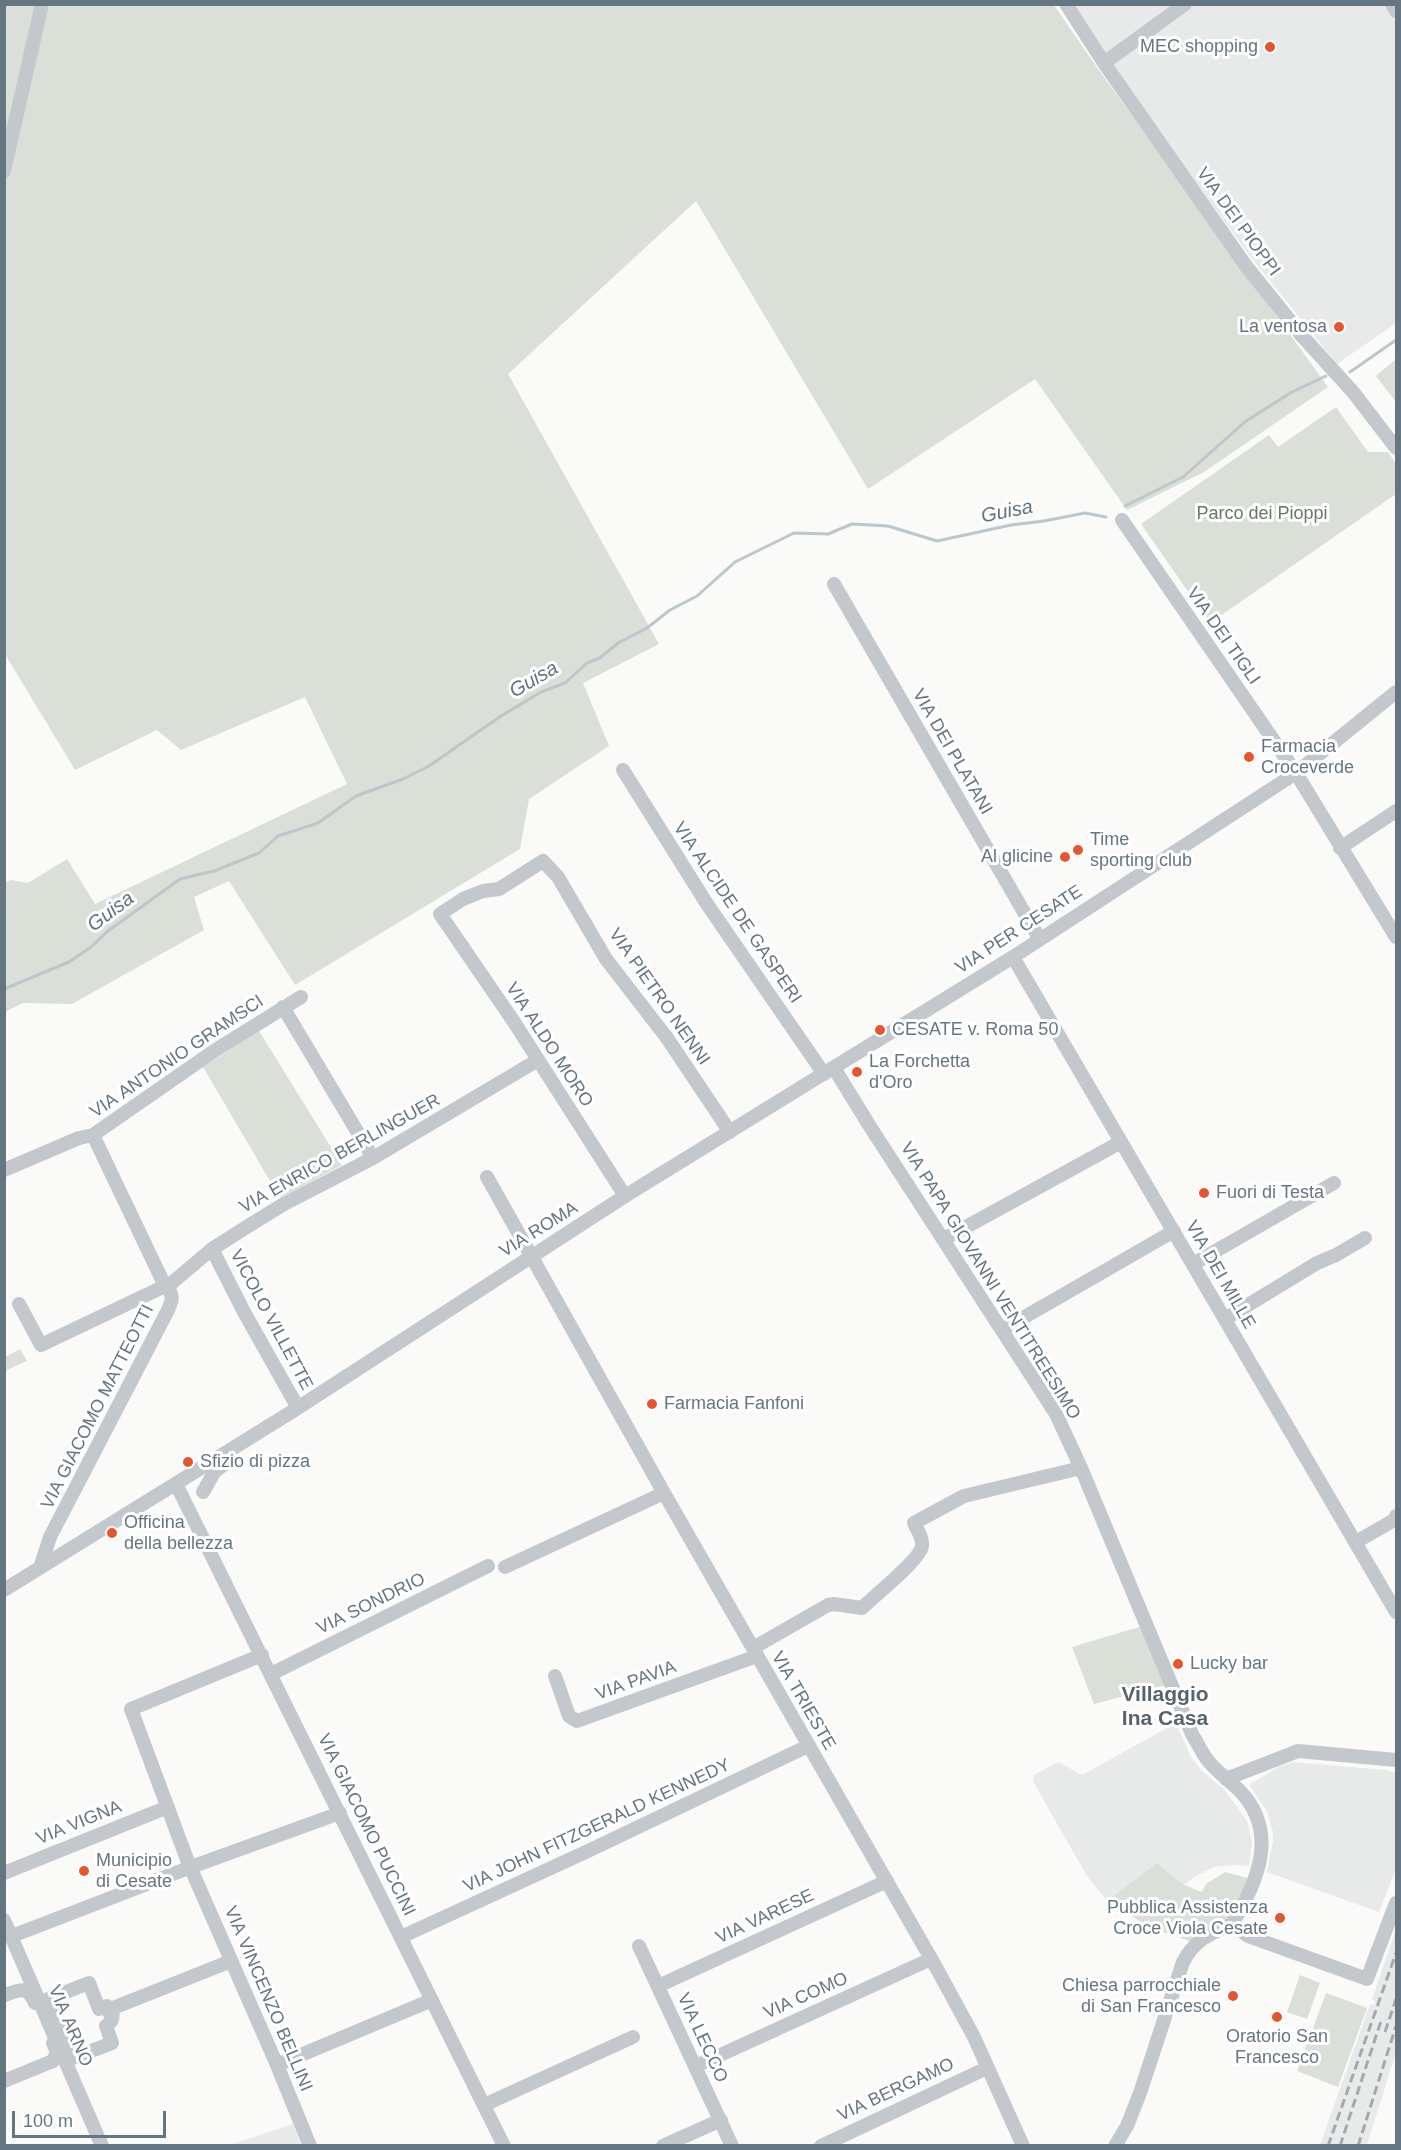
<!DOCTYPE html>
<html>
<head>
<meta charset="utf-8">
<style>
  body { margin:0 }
  #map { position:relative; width:1401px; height:2150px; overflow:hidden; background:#fafaf8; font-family:Helvetica,sans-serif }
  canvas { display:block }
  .frame { position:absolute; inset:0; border:6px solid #657683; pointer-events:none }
  .scale { position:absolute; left:12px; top:2111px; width:154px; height:27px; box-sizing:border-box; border:3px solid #657683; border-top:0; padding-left:8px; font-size:18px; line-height:21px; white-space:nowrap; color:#657683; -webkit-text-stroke:4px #fff; paint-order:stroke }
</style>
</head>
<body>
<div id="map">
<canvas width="1401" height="2150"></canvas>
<div class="frame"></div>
<div class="scale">100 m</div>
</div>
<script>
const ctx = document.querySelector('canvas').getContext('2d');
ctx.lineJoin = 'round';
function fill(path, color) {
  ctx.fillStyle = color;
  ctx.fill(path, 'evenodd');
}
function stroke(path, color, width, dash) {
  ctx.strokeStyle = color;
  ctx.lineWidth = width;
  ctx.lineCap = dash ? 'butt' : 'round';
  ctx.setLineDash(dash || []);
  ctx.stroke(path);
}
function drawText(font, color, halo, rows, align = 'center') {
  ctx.font = font + ' Helvetica,sans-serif';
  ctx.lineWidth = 6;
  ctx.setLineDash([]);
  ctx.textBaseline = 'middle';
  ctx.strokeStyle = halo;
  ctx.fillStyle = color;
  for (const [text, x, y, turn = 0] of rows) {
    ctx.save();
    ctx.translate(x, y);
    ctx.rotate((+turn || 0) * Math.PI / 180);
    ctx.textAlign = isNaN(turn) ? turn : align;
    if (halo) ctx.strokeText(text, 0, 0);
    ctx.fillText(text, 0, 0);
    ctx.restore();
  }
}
const built = new Path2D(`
  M1072,5H1396V323L1337,364L1245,250L1118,74Z
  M1176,1723L1191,1757L1202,1771L1224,1789L1247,1821L1252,1842L1249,1866L1233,1865L1214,1867L1194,1877L1184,1885L1157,1863L1107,1901L1087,1876L1048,1808L1033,1781L1034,1775L1058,1762L1082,1775Z
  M1294,1762L1386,1770L1396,1773V1869L1379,1912L1267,1872L1273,1841V1832L1267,1811L1249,1785L1280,1766Z
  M1396,1929V2052L1367,2145H1320L1370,2004L1374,2005L1375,2001L1372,1999Z
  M293,2124L301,2145H230Z`);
const green = new Path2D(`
  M853,4L1054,5L1091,59L1328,387L1204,472L1127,510L1035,379L868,489L696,201L508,374L659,644L583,683L609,746L529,799L520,849L295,985L229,881L194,897L204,930L72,1004L23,1003L5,1012V883L10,880L28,883L67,859L95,904L347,784L305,697L181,750L157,730L75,770L5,654V5Z
  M1396,359V402L1376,376Z
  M1336,407L1368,452H1388L1396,464V494L1210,623L1141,524L1269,435L1278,447Z
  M259,1031L342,1165L280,1198L203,1067Z
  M20,1349L27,1361L5,1371V1357Z
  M1146,1625L1171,1684L1094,1704L1072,1647Z
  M1157,1863L1184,1885L1202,1892L1206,1884L1225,1872L1251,1879L1234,1917L1193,1942L1151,1928L1107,1901Z
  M1300,1975L1320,1983L1307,2019L1287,2012Z
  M1326,1993L1367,2008L1338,2087L1297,2071Z`);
const stream = new Path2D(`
  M1350,372L1396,340
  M1125,506L1183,477L1246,421L1292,392L1326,376
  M4,989L69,962L91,947L108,931L180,879L214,871L259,853L278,836L318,823L356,796L403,779L429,766L501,716L541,692L565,683L587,663L600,658L618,643L647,628L670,610L697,596L735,562L794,533L828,534L852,524L888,526L937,541L1011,525L1044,521L1085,513L1106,517`);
const minor = new Path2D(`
  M1066,4L1104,63L1246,266L1303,337L1353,392L1396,448
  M1392,4L1396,11
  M1104,63L1185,4
  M4,171L42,4
  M1122,520L1296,773L1396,937
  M834,584L1039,938
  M623,770L707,904L824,1074
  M1340,848L1396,811
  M1013,957L1396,1612
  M283,1007L373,1158
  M834,1068L869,1125L1056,1414L1081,1468L1192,1734C1197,1742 1201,1751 1206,1758C1215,1771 1229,1780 1240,1791C1279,1832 1258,1882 1232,1924
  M4,1170L79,1138L93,1135L214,1051L301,997
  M487,1177L664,1493L937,1969L974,2037L1023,2146
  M625,1196L514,1022L440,914L463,899L483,891L499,889L543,861L558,877L606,959L667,1038L730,1132
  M944,1239L1121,1142
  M212,1249L244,1312L298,1408
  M1193,1264L1334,1183
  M167,1287L212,1249L253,1223L284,1204L373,1158L538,1060
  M19,1304L41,1345L165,1286
  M1225,1319L1317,1263L1336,1255L1365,1238
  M1002,1330L1174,1231
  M176,1484L504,2146
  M203,1492L215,1471L230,1460
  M1356,1542L1396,1519V1516
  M505,1567L664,1493
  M40,1568L50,1537L167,1312C172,1302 175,1294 165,1286L93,1135
  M4,1590L293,1411L625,1196L1013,957L1296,773L1396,692
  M753,1648L828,1605L834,1604L862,1608C875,1595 920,1560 922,1546C923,1537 917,1530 914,1523L964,1496L1081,1468
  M262,1655L131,1709L188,1862L277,2065L310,2146
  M271,1674L488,1566
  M555,1676L569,1716L577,1721L757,1656
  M1226,1779L1298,1751L1396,1760
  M4,1873L168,1807
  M4,1920L102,2146
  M1232,1924L1248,1936L1367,1979L1396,1903
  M12,1936L191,1867L340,1813
  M401,1937L588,1851L808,1746
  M639,1946L732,2146
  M89,1983L99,2009L107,2006L109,2012H112C114,2019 111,2022 106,2026L112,2043L73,2058L48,1999Z
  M658,1986L887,1881
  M4,1995C21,1990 27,1985 35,2003
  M108,2010L231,1961
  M277,2065L432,2000
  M696,2066L931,1959
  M4,2081L53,2061L57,2053L53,2043
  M484,2105L633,2037
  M663,2146L721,2120
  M821,2146L987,2068
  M1115,2146L1127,2126L1140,2093L1183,1962C1195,1939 1210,1934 1232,1924`);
const rail = new Path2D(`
  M1385,2032L1396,1999
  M1328,2146L1396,1953
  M1340,2146L1382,2018
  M1358,2146L1396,2026`);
const markers = [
  [1270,47,6,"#e4572e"],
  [1339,327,6,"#e4572e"],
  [1249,757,6,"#e4572e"],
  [1078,850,6,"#e4572e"],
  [1065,857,6,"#e4572e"],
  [880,1030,6,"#e4572e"],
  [857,1072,6,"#e4572e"],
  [1204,1193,6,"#e4572e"],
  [652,1404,6,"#e4572e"],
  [188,1462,6,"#e4572e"],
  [112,1533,6,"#e4572e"],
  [1178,1664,6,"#e4572e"],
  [84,1871,6,"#e4572e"],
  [1280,1918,6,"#e4572e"],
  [1233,1996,6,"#e4572e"],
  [1277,2017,6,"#e4572e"]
];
const poiNames = [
  ["MEC shopping",1258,47,"right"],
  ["La ventosa",1327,327,"right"],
  ["Farmacia",1261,747],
  ["Croceverde",1261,768],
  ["Time",1090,840],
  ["sporting club",1090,861],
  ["Al glicine",1053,857,"right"],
  ["CESATE v. Roma 50",892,1030],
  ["La Forchetta",869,1062],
  ["d'Oro",869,1083],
  ["Fuori di Testa",1216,1193],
  ["Farmacia Fanfoni",664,1404],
  ["Sfizio di pizza",200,1462],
  ["Officina",124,1523],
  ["della bellezza",124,1544],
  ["Lucky bar",1190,1664],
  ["Municipio",96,1861],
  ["di Cesate",96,1882],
  ["Pubblica Assistenza",1268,1908,"right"],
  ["Croce Viola Cesate",1268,1929,"right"],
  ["Chiesa parrocchiale",1221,1986,"right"],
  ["di San Francesco",1221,2007,"right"],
  ["Oratorio San",1277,2037,"center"],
  ["Francesco",1277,2058,"center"]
];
const streetNames = [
  ["VIA DEI PIOPPI",1238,222,54],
  ["VIA DEI TIGLI",1223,636,55],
  ["VIA DEI PLATANI",952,752,60],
  ["VIA ALCIDE DE GASPERI",737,913,56],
  ["VIA PER CESATE",1019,930,-33],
  ["VIA PIETRO NENNI",659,997,55],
  ["VIA ALDO MORO",549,1045,57],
  ["VIA ANTONIO GRAMSCI",177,1057,-34],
  ["VIA ENRICO BERLINGUER",340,1154,-29],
  ["VIA ROMA",539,1230,-32],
  ["VIA DEI MILLE",1220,1275,60],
  ["VIA PAPA GIOVANNI VENTITREESIMO",990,1281,58],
  ["VICOLO VILLETTE",271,1320,62],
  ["VIA GIACOMO MATTEOTTI",98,1407,-63],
  ["VIA SONDRIO",371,1604,-26],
  ["VIA PAVIA",636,1681,-20],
  ["VIA TRIESTE",803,1701,60],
  ["VIA VIGNA",79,1823,-22],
  ["VIA GIACOMO PUCCINI",366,1825,64],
  ["VIA JOHN FITZGERALD KENNEDY",597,1826,-25],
  ["VIA VARESE",765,1917,-25],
  ["VIA COMO",806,1996,-24],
  ["VIA VINCENZO BELLINI",268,1999,67],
  ["VIA ARNO",70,2026,67],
  ["VIA LECCO",702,2038,65],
  ["VIA BERGAMO",896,2090,-25]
];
const parkNames = [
  ["Parco dei Pioppi",1262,514]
];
const waterNames = [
  ["Guisa",1007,512,-11],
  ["Guisa",534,680,-30],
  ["Guisa",111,912,-37]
];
const quarterNames = [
  ["Villaggio",1165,1695],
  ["Ina Casa",1165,1719]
];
fill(built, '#e8e9e9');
fill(green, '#dadfd7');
stroke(stream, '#bbc7cb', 3);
stroke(minor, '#c3c8cc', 14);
stroke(rail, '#a2aab0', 3, [9, 4.5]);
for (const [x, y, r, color] of markers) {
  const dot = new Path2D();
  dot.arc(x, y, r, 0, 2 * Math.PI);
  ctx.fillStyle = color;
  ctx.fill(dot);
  stroke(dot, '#fff', 2);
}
drawText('18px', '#657683', '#fff', poiNames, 'left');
drawText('18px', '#657683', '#fff', streetNames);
drawText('18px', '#687a64', '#fff', parkNames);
drawText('italic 20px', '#60757c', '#fff', waterNames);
drawText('bold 21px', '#57646e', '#fff', quarterNames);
</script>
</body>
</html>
